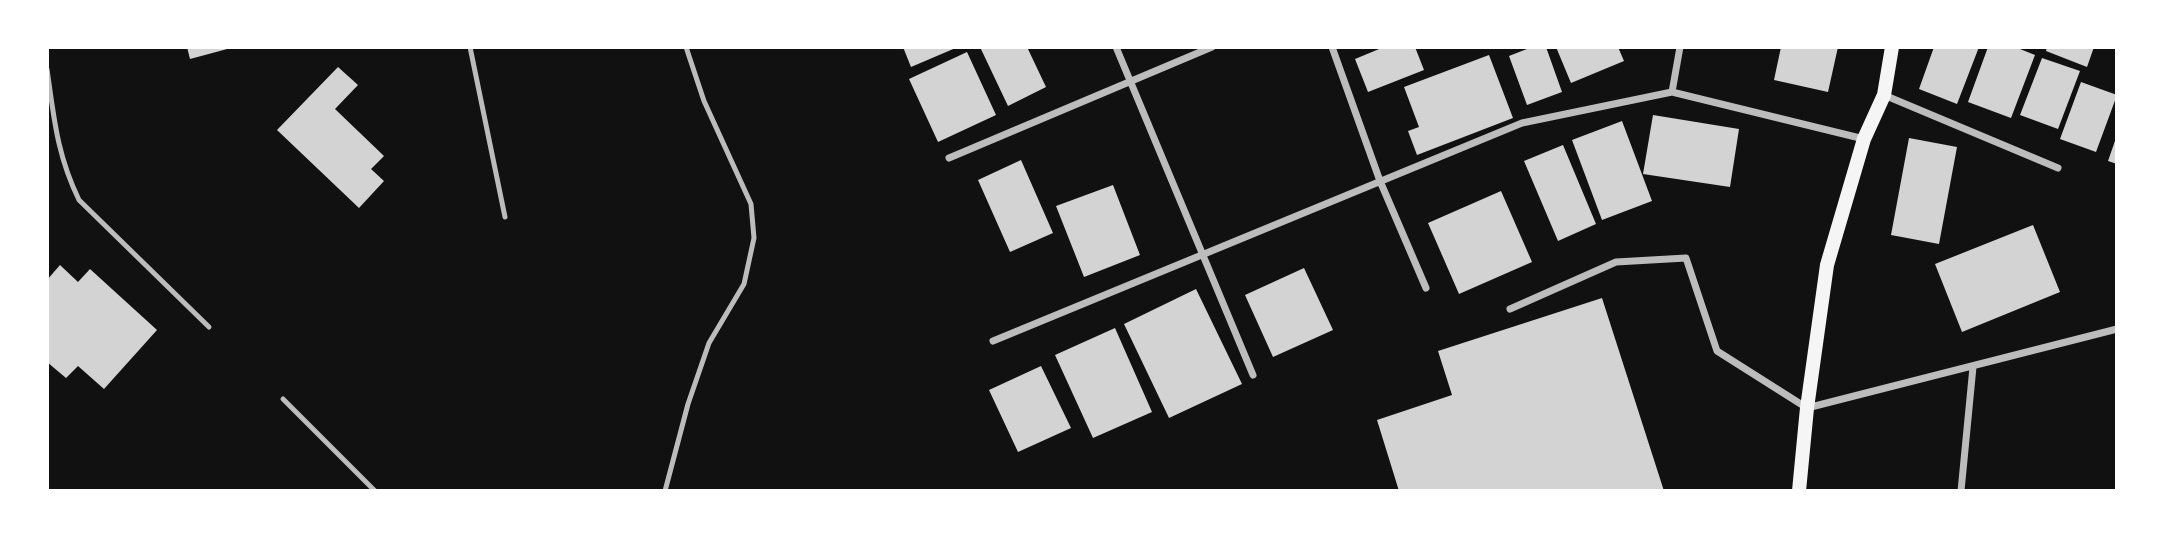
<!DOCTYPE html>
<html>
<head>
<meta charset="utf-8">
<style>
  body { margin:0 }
  #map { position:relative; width:2164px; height:538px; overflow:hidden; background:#111; font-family:"PT Sans",sans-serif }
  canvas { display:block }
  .frame { position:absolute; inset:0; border:49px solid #fff; pointer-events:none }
</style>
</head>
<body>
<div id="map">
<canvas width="2164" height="538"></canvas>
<div class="frame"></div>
</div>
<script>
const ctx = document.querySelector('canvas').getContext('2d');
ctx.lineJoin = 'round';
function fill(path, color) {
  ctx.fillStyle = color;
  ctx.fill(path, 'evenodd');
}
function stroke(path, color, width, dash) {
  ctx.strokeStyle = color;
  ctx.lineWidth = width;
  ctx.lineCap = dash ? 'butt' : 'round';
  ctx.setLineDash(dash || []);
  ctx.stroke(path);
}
const building = new Path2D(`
  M187,47H231V48L190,59Z
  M903,47H958L911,67Z
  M980,47H1027L1046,87L1008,106Z
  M1384,47H1415L1424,70L1368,92L1355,59Z
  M1532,47H1546L1562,92L1527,105L1509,56Z
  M1556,47H1618L1624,61L1571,83Z
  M1781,47H1838L1828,92L1774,80Z
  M1934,47H1979L1957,104L1919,89Z
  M1988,47H2015L2035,55L2011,118L1968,102Z
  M2047,47H2094L2087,67L2046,51Z
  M967,52L996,115L938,142L909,79Z
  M1489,55L1513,118L1417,155L1408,131L1419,127L1404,87Z
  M2042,58L2080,71L2058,129L2020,115Z
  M338,67L358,85L335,109L384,156L371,169L384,181L359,208L277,130Z
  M2081,82L2117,95L2096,152L2060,139Z
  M1653,115L1739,129L1730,187L1643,174Z
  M1622,121L1652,201L1602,220L1572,140Z
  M1909,138L1957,147L1939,244L1891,235Z
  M2116,138H2117V164L2108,161Z
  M1563,145L1596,224L1558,241L1524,161Z
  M1021,160L1053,233L1010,252L978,180Z
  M1113,185L1140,255L1084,277L1056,206Z
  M1501,191L1532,262L1459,294L1428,223Z
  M2033,225L2060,292L1962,332L1935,264Z
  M60,265L78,282L90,269L157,330L104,389L78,366L66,378L47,362V280Z
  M1304,268L1333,330L1273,357L1245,295Z
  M1196,289L1242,384L1169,418L1124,324Z
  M1602,298L1664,491H1399L1377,420L1452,395L1438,351Z
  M1115,328L1152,412L1093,438L1055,355Z
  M1041,366L1071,428L1018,452L989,390Z`);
const service = new Path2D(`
  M470,47L505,217
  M47,69C54,118 57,155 79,200L209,327
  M283,399L375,491
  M665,491L688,404L709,343L744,284L754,238L751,204L704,101L686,47`);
const minor = new Path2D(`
  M1116,47L1253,375
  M1332,47L1380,181L1426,288
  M1672,92L1680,47
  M1884,95L2058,168
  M949,158L1212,47
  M1510,309L1616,262L1686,258L1717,351L1807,408L2117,329
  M993,341L1522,123L1672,92L1864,139
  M1961,491L1973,367`);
const secondary = new Path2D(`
  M1799,491L1807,408L1827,265L1864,139L1884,95L1892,47`);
fill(building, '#d3d3d3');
stroke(service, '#bcbcbc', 5);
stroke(minor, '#bcbcbc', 7);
stroke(secondary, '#f5f5f5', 14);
</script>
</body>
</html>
